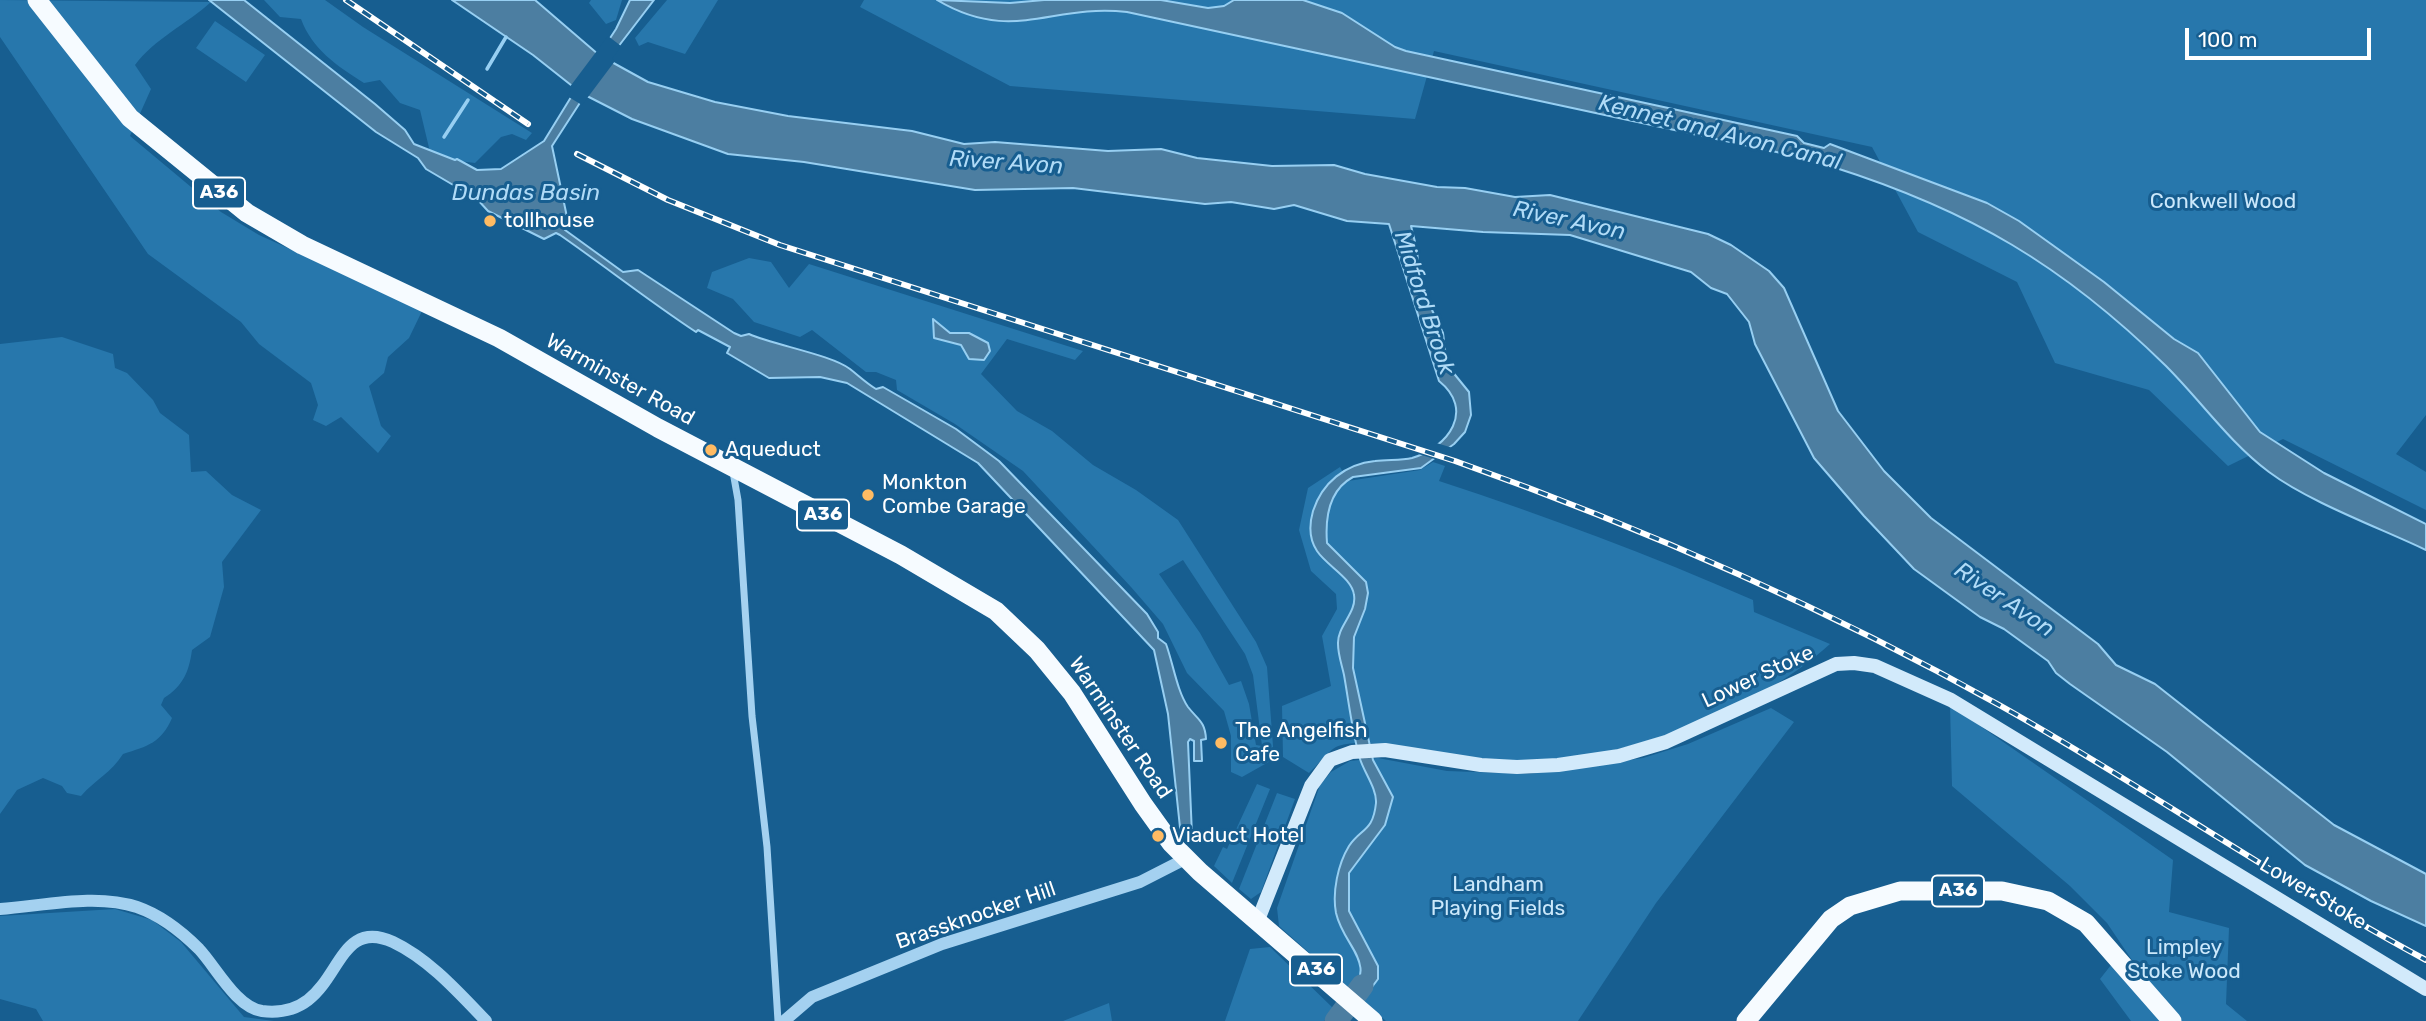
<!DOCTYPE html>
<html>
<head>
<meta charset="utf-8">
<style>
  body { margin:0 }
  #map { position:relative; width:2426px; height:1021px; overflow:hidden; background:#175e90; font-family:Rubik,sans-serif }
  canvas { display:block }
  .scale { position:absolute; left:2185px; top:28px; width:186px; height:32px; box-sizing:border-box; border:4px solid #fff; border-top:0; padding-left:9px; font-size:21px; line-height:24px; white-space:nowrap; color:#fff; -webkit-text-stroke:5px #175e90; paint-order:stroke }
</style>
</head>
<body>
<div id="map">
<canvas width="2426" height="1021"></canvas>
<div class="scale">100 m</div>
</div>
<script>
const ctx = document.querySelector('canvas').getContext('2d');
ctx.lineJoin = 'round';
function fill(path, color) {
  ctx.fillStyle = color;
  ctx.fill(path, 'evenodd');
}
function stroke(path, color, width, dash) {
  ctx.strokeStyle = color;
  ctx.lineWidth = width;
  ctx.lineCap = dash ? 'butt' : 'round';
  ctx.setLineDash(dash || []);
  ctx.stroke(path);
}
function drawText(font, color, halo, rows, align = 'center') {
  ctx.font = font + ' Rubik,sans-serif';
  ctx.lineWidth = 6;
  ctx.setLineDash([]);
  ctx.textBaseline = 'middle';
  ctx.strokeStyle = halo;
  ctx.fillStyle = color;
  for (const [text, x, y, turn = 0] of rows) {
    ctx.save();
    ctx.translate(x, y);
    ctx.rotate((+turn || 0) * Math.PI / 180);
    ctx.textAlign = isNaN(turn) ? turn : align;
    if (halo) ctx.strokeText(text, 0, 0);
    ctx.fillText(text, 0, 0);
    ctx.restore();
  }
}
const green = new Path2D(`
  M0,0L211,2C187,24 154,39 135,65L151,89L130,136L221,212L259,235L423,309L409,338L388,357L384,373L369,386L381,426L391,436L378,453L341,417L326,426L313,420L318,405L311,383L259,344L241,322L148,254L0,37Z
  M264,0H325L363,27L532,133L526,140L512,134L501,137L475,163L443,159L430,152L420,110L400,103L380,80L364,83C337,66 312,49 301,19L280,17Z
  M591,0H622L616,20L606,24L589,3Z
  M667,0H718L685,54L648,42L639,46L635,38Z
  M864,0H2426V415L2396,454L2426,472V510L2283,439L2228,466L2149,390L2055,363L2017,282L1918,232L1872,147L1434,51L1415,119L1010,86L860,7Z
  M215,21L265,55L246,82L196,48Z
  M749,258L771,262L789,288L809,264L1083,351L1075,360L1007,339L981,374L1017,411L1052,431L1093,465L1136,490L1178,520L1256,642L1267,667L1274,759L1242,777L1231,772V736L1224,711L1187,673L1163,624L1131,587L1023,471L955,424L897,390L896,380L876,372H866L812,330L800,337L754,322L733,299L707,288L712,272ZM1183,560L1245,654L1253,675L1262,746L1256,745L1249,704L1241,681L1229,685L1200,633L1159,574Z
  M62,337L113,354L115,368L127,373L153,400L160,413L189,435L191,472L206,471L232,495L261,510L222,562L224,587L210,637L192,650C189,672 183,686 164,698L161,705L172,718C161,743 148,746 123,754C111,773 96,779 81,796L67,793L62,786L43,778L17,790L0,814V344Z
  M1433,462L1445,466L1439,481C1546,516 1650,555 1753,600L1754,612L1830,644C1765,704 1647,751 1559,759C1536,762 1508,762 1484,760C1452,757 1363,734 1336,747C1327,752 1317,766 1309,773L1283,757L1282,706L1331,686L1322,636L1337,609L1336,594L1311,571L1299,530L1308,488L1340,467L1348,481L1420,470Z
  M1950,705L2173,860L2169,912L2229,928L2226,1004L2247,1021H2131L2100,979L2111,965L2144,978L2107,923L2070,886L1952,786Z
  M1771,708L1794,722L1656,903L1578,1021H1386L1279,926L1277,908L1320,785L1331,772L1350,761L1378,758L1447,771L1530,774L1643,758L1688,744Z
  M1257,784L1270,789L1232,883L1214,866L1223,847L1227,849Z
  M1277,793L1295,799L1261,892L1251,899L1239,889Z
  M115,909L152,920L181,942L244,1017L274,1021H43L36,1009L0,999V916Z
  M1270,947L1333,1008L1324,1021H1225L1250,949Z
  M1109,1003L1112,1021H1063Z`);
const water = new Path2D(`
  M209,0H244L375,104L405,130L414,144L455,160L457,159L477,170L501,169L544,141L576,89L533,55L452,0H535L599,55L616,29L630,0H654L608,60L648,82L715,102L788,116L912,131L964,144L995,142L1108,151L1161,149L1197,158L1272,166L1334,165L1365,174L1437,187L1465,188L1515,197L1550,195L1708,234L1731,245L1769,271L1784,288L1838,411L1884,471L1931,518L2098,644L2116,665L2155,684L2334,825L2426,874V926L2371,901L2305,865L2167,752L2070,684L2056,673L2048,661L2004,629L1980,617L1914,569L1864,516L1814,458L1755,344L1749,322L1727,294L1711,288L1691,272L1570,235L1483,232L1411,226L1417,250L1420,285L1443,333L1447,365L1469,392L1471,415L1465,432L1454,444L1421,468L1353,477C1329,490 1325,517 1327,543L1366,582L1368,593L1365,609L1354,637L1353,668L1373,760L1393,797L1385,825L1349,873V911L1378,966V979L1357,1007L1348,998C1379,962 1344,948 1336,913C1332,892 1338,864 1349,846C1361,828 1373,832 1376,803C1377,789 1364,772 1360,759C1352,732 1349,703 1344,675C1342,665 1338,655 1338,644C1337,626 1357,613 1354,595C1352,578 1327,566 1317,551C1309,539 1309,525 1313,511C1322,483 1345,464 1375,461C1387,459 1400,461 1412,458C1449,447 1475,410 1439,381L1389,224L1347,221L1294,205L1274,209L1231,202L1205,204L1073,188L975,190L804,162L728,154L632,119L585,95L552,146L567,217L565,230L623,272L638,270L734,333L741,336L749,334C774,345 832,355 850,369C859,376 866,383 876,389L883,387L956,429L999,461L1147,614L1158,632V638L1166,644C1173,663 1177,691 1188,707C1198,720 1205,721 1206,739L1201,740L1202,761H1194V741L1190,739L1188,742L1192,835L1181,837L1168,714L1154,650L978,463L847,383L820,377L769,378L727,353L730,347L698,330L696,332C649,301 606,267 560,235L556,233L544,239L488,211L477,199L426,169L418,158L376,132Z
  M937,0L1010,3L1044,0H1161L1208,8L1224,6L1234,0H1303L1342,13L1395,47L1406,51L1797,136L1804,143L1824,148L1830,144L1987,203L2019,221L2104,282L2174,339L2198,353L2260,432L2324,473L2426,524V550C2380,528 2309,502 2269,472C2229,442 2201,401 2166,366C2063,265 1969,210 1833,167C1823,160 1807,150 1795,156L1127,12C1051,3 1013,45 937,0Z
  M933,319L950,333H969L988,343L990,351L984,360L969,359L961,345L934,338Z`);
const pier = new Path2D(`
  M608,36L621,46L612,59L615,61L582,105L567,96L571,90L569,88Z
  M1433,442L1453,448L1438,460L1415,453Z`);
const stream = new Path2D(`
  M487,69L506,37
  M444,137L468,100`);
const river = new Path2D(`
  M1336,1021L1362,986`);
const minor = new Path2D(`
  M733,472L738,500L752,716L767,847L778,1021`);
const tertiary = new Path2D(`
  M0,909C43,906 96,893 137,907C160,915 182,932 199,949C216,967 236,1007 262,1011C344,1021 327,912 393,942C429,959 459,993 486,1021
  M784,1021L812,997L942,944L1140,882L1187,858`);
const secondary = new Path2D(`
  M1258,920L1311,786L1330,760L1352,752L1385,750L1481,765L1517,767L1558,765L1619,756L1666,742L1836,664L1854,663L1875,666L1951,700L2426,989`);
const trunk = new Path2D(`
  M37,0L130,118L247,213L302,245L499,338L658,428L901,555L996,611L1037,650L1072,693L1143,804L1171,843L1200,872L1373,1021
  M1746,1021L1831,919L1850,906L1900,891H2002L2048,901L2086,923L2172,1021`);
const rail = new Path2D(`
  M346,0L528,124
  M577,154L668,200L780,245L1455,461C1644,528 1826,608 2001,706C2145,787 2281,882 2426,960`);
const markers = [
  [490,221,7,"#ffbb63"],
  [711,450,7,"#ffbb63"],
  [868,495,7,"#ffbb63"],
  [1221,743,7,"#ffbb63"],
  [1158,836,7,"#ffbb63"]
];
const shields = [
  [219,193,52],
  [823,515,52],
  [1958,891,52],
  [1316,970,52]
];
const shieldNames = [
  ["A36",219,193],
  ["A36",823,515],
  ["A36",1958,891],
  ["A36",1316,970]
];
const parkNames = [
  ["Conkwell Wood",2223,202],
  ["Landham",1498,885],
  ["Playing Fields",1498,909],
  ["Limpley",2184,948],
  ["Stoke Wood",2184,972]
];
const poiNames = [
  ["tollhouse",504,221],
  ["Aqueduct",725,450],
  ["Monkton",882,483],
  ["Combe Garage",882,507],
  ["The Angelfish",1235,731],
  ["Cafe",1235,755],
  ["Viaduct Hotel",1172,836]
];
const streetNames = [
  ["Warminster Road",620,380,29],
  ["Lower Stoke",1758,677,-25],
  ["Warminster Road",1120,728,56],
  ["Lower Stoke",2313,894,31],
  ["Brassknocker Hill",976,916,-19]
];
const waterNames = [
  ["Kennet and Avon Canal",1720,133,14],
  ["River Avon",1006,163,4],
  ["Dundas Basin",526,193],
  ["River Avon",1569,221,12],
  ["Midford Brook",1424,303,72],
  ["River Avon",2004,600,34]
];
fill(green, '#2777ac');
fill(water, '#4c7ea1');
stroke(water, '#97cff2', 2);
fill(pier, '#175e90');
stroke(stream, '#97cff2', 3.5);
stroke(river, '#4c7ea1', 23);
stroke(minor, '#a4d1f0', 7);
stroke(tertiary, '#a4d1f0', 12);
stroke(secondary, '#d2eafb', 14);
stroke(trunk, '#f6fbff', 19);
stroke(rail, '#fff', 6);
stroke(rail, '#175e90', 3.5, [10]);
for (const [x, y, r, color] of markers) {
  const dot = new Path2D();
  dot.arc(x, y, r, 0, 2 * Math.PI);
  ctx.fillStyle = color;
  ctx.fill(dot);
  stroke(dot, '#175e90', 2.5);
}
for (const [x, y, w] of shields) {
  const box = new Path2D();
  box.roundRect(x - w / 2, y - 15.5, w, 31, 5);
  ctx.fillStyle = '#175e90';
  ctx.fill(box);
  stroke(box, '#fff', 2);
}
drawText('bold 19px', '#fff', null, shieldNames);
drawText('21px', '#cbe8fb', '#175e90', parkNames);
drawText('21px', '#fff', '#175e90', poiNames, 'left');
drawText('21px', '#fff', '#175e90', streetNames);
drawText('italic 23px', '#b0dbf7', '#175e90', waterNames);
</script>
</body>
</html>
